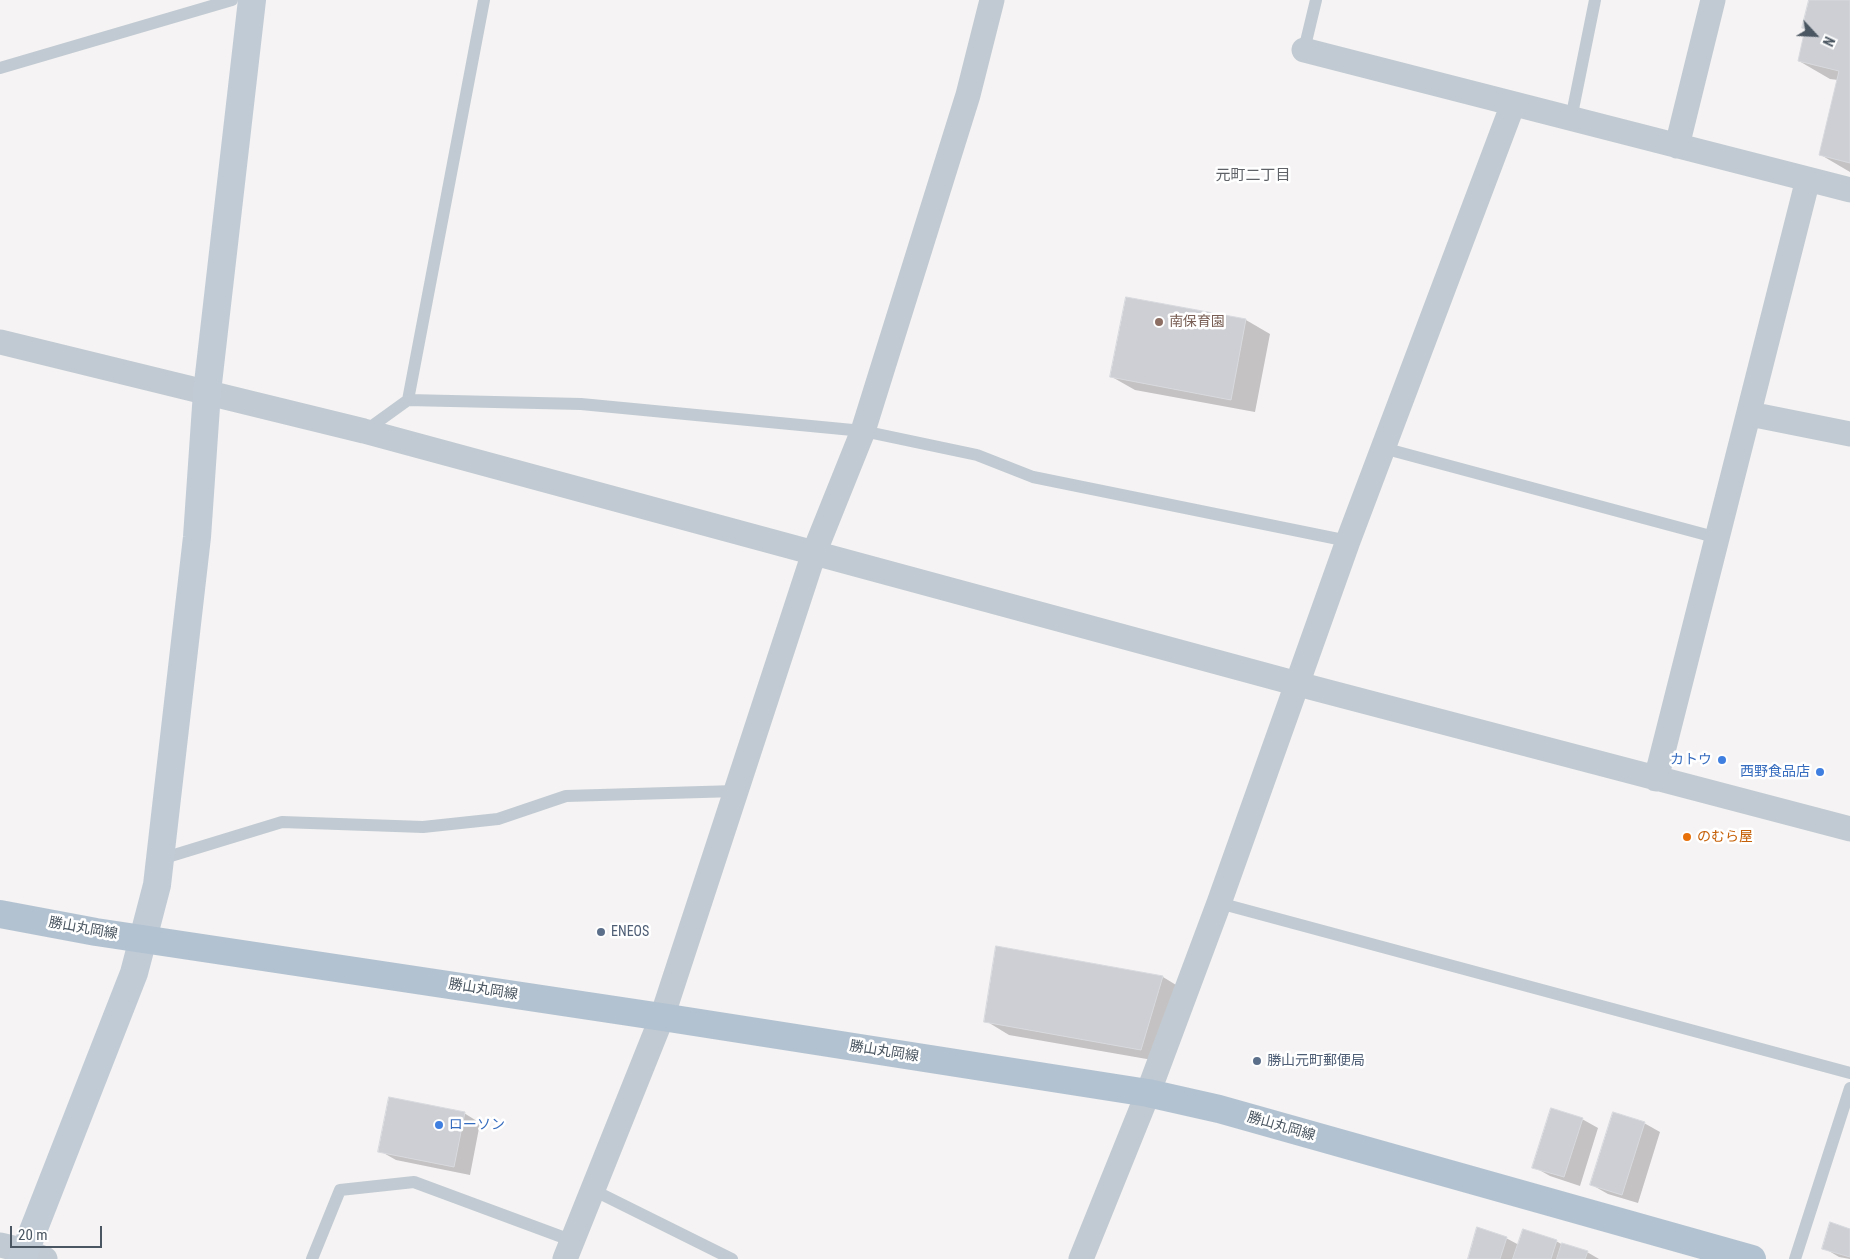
<!DOCTYPE html>
<html>
<head>
<meta charset="utf-8">
<style>
  body { margin:0 }
  #map { position:relative; width:1850px; height:1259px; overflow:hidden; background:#f5f3f3; font-family:"Roboto Condensed",sans-serif }
  canvas { display:block }
  .north { position:absolute; left:1790px; top:10px; width:50px; height:50px; -webkit-text-stroke:4px #fff; paint-order:stroke; rotate:115deg; font-size:14px; font-weight:700; line-height:20px; text-align:center; color:#4a5661 }
  .north::after { content:''; display:block; margin:auto; width:18px; height:22px; background:#4a5661; clip-path:polygon(50% 0,100% 100%,50% 72%,0 100%) }
  .scale { position:absolute; left:10px; top:1226px; width:92px; height:22px; box-sizing:border-box; border:2px solid #4a5661; border-top:0; padding-left:6px; font-size:15px; line-height:18px; white-space:nowrap; color:#4a5661; -webkit-text-stroke:4px #fff; paint-order:stroke }
</style>
</head>
<body>
<div id="map">
<canvas width="1850" height="1259"></canvas>
<div class="north">N</div>
<div class="scale">20 m</div>
</div>
<script>
const ctx = document.querySelector('canvas').getContext('2d');
ctx.lineJoin = 'round';
function fill(path, color) {
  ctx.fillStyle = color;
  ctx.fill(path, 'evenodd');
}
function stroke(path, color, width, dash) {
  ctx.strokeStyle = color;
  ctx.lineWidth = width;
  ctx.lineCap = dash ? 'butt' : 'round';
  ctx.setLineDash(dash || []);
  ctx.stroke(path);
}
function drawText(font, color, halo, rows, align = 'center') {
  ctx.font = font + ' "Roboto Condensed","Noto Sans JP",sans-serif';
  ctx.lineWidth = 5;
  ctx.setLineDash([]);
  ctx.textBaseline = 'middle';
  ctx.strokeStyle = halo;
  ctx.fillStyle = color;
  for (const [text, x, y, turn = 0] of rows) {
    ctx.save();
    ctx.translate(x, y);
    ctx.rotate((+turn || 0) * Math.PI / 180);
    ctx.textAlign = isNaN(turn) ? turn : align;
    if (halo) ctx.strokeText(text, 0, 0);
    ctx.fillText(text, 0, 0);
    ctx.restore();
  }
}
const shadow = new Path2D(`
  M1810,0H1850V172L1821,155L1838,80L1830,79L1799,61L1807,30Z
  M1127,298L1246,320L1270,334L1255,412L1135,390L1112,377Z
  M1163,977L1186,991L1164,1062L1009,1035L986,1021Z
  M464,1113L480,1123L470,1175L396,1160L380,1151Z
  M1582,1119L1598,1128L1580,1186L1550,1176L1534,1167Z
  M1644,1123L1660,1132L1638,1203L1608,1194L1592,1185Z
  M1850,1230V1259L1839,1257L1824,1248Z
  M1506,1238L1519,1245L1556,1241L1563,1245L1587,1252L1599,1259H1469Z`);
const building = new Path2D(`
  M1809,0H1850V163L1819,155L1839,71L1798,61L1805,29L1802,28Z
  M1126,297L1246,319L1231,400L1110,377Z
  M996,946L1163,976L1141,1050L984,1022Z
  M389,1097L465,1112L454,1167L378,1152Z
  M1551,1108L1583,1118L1564,1177L1532,1168Z
  M1613,1112L1645,1122L1622,1195L1590,1185Z
  M1830,1222L1850,1229V1257L1822,1249Z
  M1477,1227L1507,1237L1500,1259H1468Z
  M1523,1229L1557,1240L1551,1259H1513Z
  M1562,1243L1588,1251L1585,1259H1557Z`);
const lane = new Path2D(`
  M1304,50L1316,0
  M0,68L232,0
  M1571,119L1595,0
  M408,400L484,0
  M365,431L408,400L581,404L863,431L977,455L1033,477L1348,541
  M1383,448L1718,538
  M161,859L282,822L423,827L498,819L566,796L736,791
  M1219,903L1850,1073
  M593,1190L732,1259
  M312,1259L340,1190L414,1182L573,1241
  M1795,1259L1850,1088`);
const street = new Path2D(`
  M1304,50L1850,190
  M1677,146L1713,0
  M0,342L364,431L1298,684L1850,829
  M1750,414L1850,434
  M1656,779L1808,179
  M0,1245L26,1251L45,1259
  M565,1259L662,1017L814,553L863,431L968,95L992,0
  M1081,1259L1148,1093L1219,903L1348,541L1513,104`);
const secondary = new Path2D(`
  M22,1259L134,973L157,885L197,537L207,392L252,0`);
const primary = new Path2D(`
  M0,914L96,932L662,1017L1148,1093L1219,1109L1752,1259`);
const markers = [
  [1159,322,5,"#8d6e63"],
  [1722,760,5,"#3f7fe0"],
  [1820,772,5,"#3f7fe0"],
  [1687,837,5,"#e8710a"],
  [601,932,5,"#5c6f8a"],
  [1257,1061,5,"#5c6f8a"],
  [439,1125,5,"#3f7fe0"]
];
const educationNames = [
  ["南保育園",1169,322]
];
const shopNames = [
  ["カトウ",1712,760],
  ["西野食品店",1810,772],
  ["ローソン",449,1125,"left"]
];
const foodNames = [
  ["のむら屋",1697,837]
];
const streetNames = [
  ["勝山丸岡線",83,929,10],
  ["勝山丸岡線",483,990,9],
  ["勝山丸岡線",884,1052,9],
  ["勝山丸岡線",1281,1127,16]
];
const serviceNames = [
  ["ENEOS",611,932],
  ["勝山元町郵便局",1267,1061]
];
const neighbourhoodNames = [
  ["元町二丁目",1253,176]
];
fill(shadow, '#0003');
fill(building, '#cdcfd5');
stroke(building, '#d7d9de', 1);
stroke(lane, '#c1cad2', 12);
stroke(street, '#c1cad2', 25);
stroke(secondary, '#c1cbd6', 28);
stroke(primary, '#b3c2d1', 28);
for (const [x, y, r, color] of markers) {
  const dot = new Path2D();
  dot.arc(x, y, r, 0, 2 * Math.PI);
  ctx.fillStyle = color;
  ctx.fill(dot);
  stroke(dot, '#fff', 2);
}
drawText('14px', '#785e54', '#fff', educationNames, 'left');
drawText('14px', '#366cbe', '#fff', shopNames, 'right');
drawText('14px', '#c56008', '#fff', foodNames, 'left');
drawText('14px', '#4a5661', '#fff', streetNames);
drawText('14px', '#4e5e75', '#fff', serviceNames, 'left');
drawText('15px', '#5f6368', '#fff', neighbourhoodNames);
</script>
</body>
</html>
